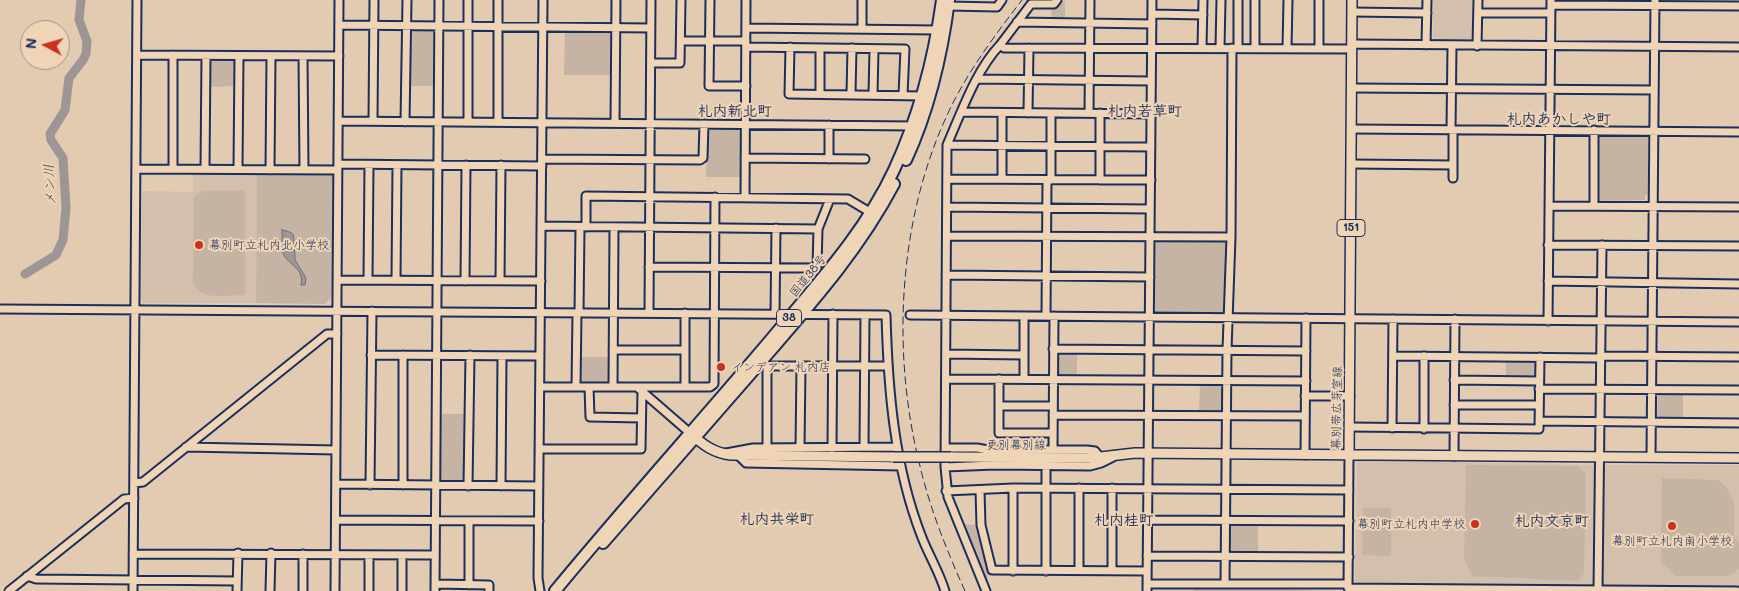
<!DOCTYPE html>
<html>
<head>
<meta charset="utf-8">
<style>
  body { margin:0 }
  #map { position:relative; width:1739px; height:591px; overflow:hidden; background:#e2cbb1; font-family:Mali,sans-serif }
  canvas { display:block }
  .north { position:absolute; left:20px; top:20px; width:50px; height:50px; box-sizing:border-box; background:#efd5b6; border:1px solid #9a9393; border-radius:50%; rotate:276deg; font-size:14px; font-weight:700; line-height:20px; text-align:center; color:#1b2f5e }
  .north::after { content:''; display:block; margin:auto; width:18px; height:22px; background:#c8321e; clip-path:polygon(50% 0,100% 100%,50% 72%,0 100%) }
</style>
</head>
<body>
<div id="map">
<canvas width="1739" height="591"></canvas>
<div class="north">N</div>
</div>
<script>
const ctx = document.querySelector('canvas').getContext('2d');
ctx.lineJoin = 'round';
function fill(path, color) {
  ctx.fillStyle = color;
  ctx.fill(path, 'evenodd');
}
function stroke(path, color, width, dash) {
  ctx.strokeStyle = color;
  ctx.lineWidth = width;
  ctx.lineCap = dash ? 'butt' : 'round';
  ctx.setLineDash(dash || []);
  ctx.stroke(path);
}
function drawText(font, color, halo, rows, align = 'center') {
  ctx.font = font + ' Mali,"Klee One",sans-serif';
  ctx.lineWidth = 4;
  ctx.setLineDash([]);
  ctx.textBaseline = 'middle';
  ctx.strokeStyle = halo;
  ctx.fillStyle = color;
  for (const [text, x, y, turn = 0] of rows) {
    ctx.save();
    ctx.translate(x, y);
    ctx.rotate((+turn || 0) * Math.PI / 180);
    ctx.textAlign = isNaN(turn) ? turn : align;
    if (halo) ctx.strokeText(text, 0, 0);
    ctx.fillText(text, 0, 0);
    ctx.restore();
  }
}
const built = new Path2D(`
  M1433,0H1472V38L1470,40H1435L1433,36Z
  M193,174H257L256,303H144L141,299L142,191L193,192Z
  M1357,460L1596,465L1595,585L1355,584Z
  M1605,465H1739V588L1603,587Z`);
const green = new Path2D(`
  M1060,1H1065V20L1051,19L1052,7H1057Z
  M411,29H434L436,30L435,86H408L409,30Z
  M565,30H611L612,32V75H564Z
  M211,58L236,60V86L209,87Z
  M708,129H741L742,131V177H706Z
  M1600,134L1646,135L1648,138V195H1645V200L1600,201L1597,198L1598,137Z
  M257,174L334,175V292H331V298L325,304L256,303Z
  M245,190V295C228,295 198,302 193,281L194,197L202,191Z
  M1155,239L1226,240L1223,312L1221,313H1155Z
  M1058,352L1077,353V376H1059L1057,374V354Z
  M580,357H610V381L608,383H581L580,381Z
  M1506,359L1535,360L1537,361V376L1535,378L1506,377Z
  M1200,384H1222L1223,411L1221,412H1199Z
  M1660,393H1683V418H1661L1657,415L1658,396Z
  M439,414H466L465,480L463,482H440L439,480Z
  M1466,465L1578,466L1586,474L1584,573L1578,581L1472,576L1464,558Z
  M1662,478L1719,480C1739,499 1734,511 1734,537L1739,543V569L1728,576H1676L1661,562Z
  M1363,508H1391V556L1362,555Z
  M964,524L977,525L988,572V582Z
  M1232,525H1258V554L1232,553L1230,552V528Z
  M1253,588L1321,591H1192L1195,589Z`);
const water = new Path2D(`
  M282,230C297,233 293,235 294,247C295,252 295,255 295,260L306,278L305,285H301C305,266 286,266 282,250C282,246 282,233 282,230Z`);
const river = new Path2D(`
  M25,274L56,255L63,240L66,208L63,158L51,140L50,134L65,110L69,78L83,60L86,54L87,41L79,20L81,0`);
const minor = new Path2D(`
  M710,0L709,86H746
  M1551,5L1739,6
  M948,6L997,7L1002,0
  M1352,12L1427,13
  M1478,13H1550
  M1152,14L1203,15
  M1017,22L1152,24
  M339,25L651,28
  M746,28L938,30
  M862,29V0
  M681,41H746
  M1352,44L1739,47
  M1000,45L1031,4H1054L1057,0
  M1426,45L1427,0
  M1477,46L1478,0
  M746,47L905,49L903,95
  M790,47L789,94L922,96
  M1202,48L1203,0
  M1220,48L1221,0
  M1238,48V0
  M1255,48V0
  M1287,49L1288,0
  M1319,49V0
  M137,55L339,56
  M173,55V169
  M303,56L304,170
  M651,63H680L681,0
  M977,79L1151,81
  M1352,88L1654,90
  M820,94V48
  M851,94L852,48
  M873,95L874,49
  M962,112L1151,114
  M1028,113L1029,48
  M1089,113L1090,0
  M338,121L915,126
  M373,121L374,0
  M405,122L407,0
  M468,122V0
  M498,122V0
  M615,123L616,0
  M1352,129L1739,132
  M1451,130L1452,46
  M947,145L1151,147
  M745,158L865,159
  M542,159L700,160L703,158L704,124
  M829,159V125
  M338,164L542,166
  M1351,164L1453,165
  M137,169L338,170
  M205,169L206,56
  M238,169L239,56
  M270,170L271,56
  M1453,178V130
  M947,179L1151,180
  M1002,179V113
  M1051,180V113
  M1100,180V113
  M745,198L746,0
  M1549,206L1739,207
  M1594,206V130
  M947,207L1150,209
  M541,226L818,229
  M586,227V196L848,199L873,214
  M947,236L1231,237
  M1548,245L1739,246
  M649,267L817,268L818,229L830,199
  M946,275L1150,277
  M337,280L541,281
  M368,280L369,165
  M396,280L397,165
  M465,281L466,165
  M500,281L501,165
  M1548,281L1739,284
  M0,309L886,315C888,389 894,465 921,535C928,554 939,571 945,591
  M579,313L580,227
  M649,313L651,0
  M775,314L776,228
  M910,315L1739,322
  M1046,316L1047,180
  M1548,321L1551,0
  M1053,349L1306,351
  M613,350H685
  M946,354L1023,355
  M371,355L540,356
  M1393,356L1601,358
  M1601,356L1739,357
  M763,364L767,366V448
  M767,366H888
  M946,379L1306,381
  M999,379V433H1053
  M1024,379V316
  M1454,380L1539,381
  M540,387H637L690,433
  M576,387L577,313
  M589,387L590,417L641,418
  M613,387L614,227
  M637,387H710L714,384L715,197
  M685,387V313
  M1539,389L1739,390
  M1305,396H1350
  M1454,405H1539
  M999,406H1053
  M1053,415L1305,416
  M1539,421L1739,423
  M1350,427L1539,429L1540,357
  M1392,428L1393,319
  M1424,429V356
  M186,447L336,450
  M864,447L865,315
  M800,448L801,366
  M832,448L833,314
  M946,448H977L988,450H1087L1095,451L1101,458
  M540,449H641L642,391
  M1053,450L1054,316
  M726,453L753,448L897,447
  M1305,455L1306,318
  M739,456L746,463L901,466
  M1454,456L1455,319
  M1651,457L1655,0
  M945,467L995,465L1090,466L1101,463L1113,457
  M134,483L143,482L327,334H337
  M336,484L539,486
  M370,485L372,311
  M403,485V355
  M468,486L470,355
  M501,486L502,356
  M946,491L1013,488L1349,490
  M980,491L981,525L992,570L1147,571
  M336,520L539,521
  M1147,520L1349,521
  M133,554L435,555
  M369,555V591
  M1147,556L1349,557
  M1079,570V488
  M1013,571V488
  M1046,571V466
  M1112,571V488
  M27,576L36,579L237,581
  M435,584L489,585V591
  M1147,584H1348
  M1225,584L1227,350L1231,237L1232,48
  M469,585V521
  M1348,588L1737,591
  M1348,588L1349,456
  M1598,590L1602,245
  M9,591L124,499L134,498
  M133,591L137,0
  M237,591L238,553
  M270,591L271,553
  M303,591V554
  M335,591L339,0
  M402,591V555
  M435,591L439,0
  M540,591L538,578L543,0
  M986,591L948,497L945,467L947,145C961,113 976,70 1000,45L1004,48L1352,49
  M1147,591L1152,0`);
const major = new Path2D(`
  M690,433C703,445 714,453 731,455L893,457
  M1349,456L1352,0
  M951,457L1092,458L1135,453L1739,458`);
const highway = new Path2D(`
  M906,160C929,110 942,55 949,0
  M603,543C656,483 708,423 760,363C810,305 858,252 894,184
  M555,591C626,505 700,423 772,338C816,285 864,234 894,170C919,116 934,59 942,0`);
const rail = new Path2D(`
  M965,591C947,551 930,509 920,466C891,352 898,218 949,111C968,71 995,35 1022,0`);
const majorBridge = new Path2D(`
  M893,457H951`);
const markers = [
  [199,245,5,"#c8321e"],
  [721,367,5,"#c8321e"],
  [1475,524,5,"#c8321e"],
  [1672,526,5,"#c8321e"]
];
const shields = [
  [1351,228,28],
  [789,318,25]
];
const shieldNames = [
  ["151",1351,228],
  ["38",789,318]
];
const poiNames = [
  ["幕別町立札内北小学校",209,245],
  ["インデアン 札内店",731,367],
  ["幕別町立札内中学校",1465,524,"right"],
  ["幕別町立札内南小学校",1672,541,"center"]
];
const streetNames = [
  ["国道38号",808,276,-51],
  ["幕別帯広芽室線",1337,408,-89],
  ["更別幕別線",1016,445]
];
const waterNames = [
  ["メン川",50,185,-93]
];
const quarterNames = [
  ["札内新北町",735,111],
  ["札内若草町",1145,111],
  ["札内あかしや町",1559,119],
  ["札内共栄町",777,519],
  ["札内桂町",1124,520],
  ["札内文京町",1552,521]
];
fill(built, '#d3bfab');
fill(green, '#c5b4a4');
fill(water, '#9e9595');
stroke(water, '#6a6c7f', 1);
stroke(river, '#9e9595', 9);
stroke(minor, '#1b2f5e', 11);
stroke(major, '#1b2f5e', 12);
stroke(highway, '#1b2f5e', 14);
stroke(minor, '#efd5b6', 7);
stroke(major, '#efd5b6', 9);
stroke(highway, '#efd5b6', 10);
stroke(rail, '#1b2f5e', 1, [8, 4]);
stroke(majorBridge, '#1b2f5e', 12, []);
stroke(majorBridge, '#efd5b6', 9);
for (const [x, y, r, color] of markers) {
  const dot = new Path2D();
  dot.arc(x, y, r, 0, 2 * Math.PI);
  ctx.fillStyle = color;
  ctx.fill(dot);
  stroke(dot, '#efd5b6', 2);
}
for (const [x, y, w] of shields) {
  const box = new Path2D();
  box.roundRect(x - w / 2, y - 8.5, w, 17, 4);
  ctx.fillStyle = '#efd5b6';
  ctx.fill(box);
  stroke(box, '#1b2f5e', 1);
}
drawText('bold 11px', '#1b2f5e', null, shieldNames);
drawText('12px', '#1b2f5e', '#efd5b6', poiNames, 'left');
drawText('12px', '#1b2f5e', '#efd5b6', streetNames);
drawText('italic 14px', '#354369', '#efd5b6', waterNames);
drawText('bold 15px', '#1b2f5e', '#efd5b6', quarterNames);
</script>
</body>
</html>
